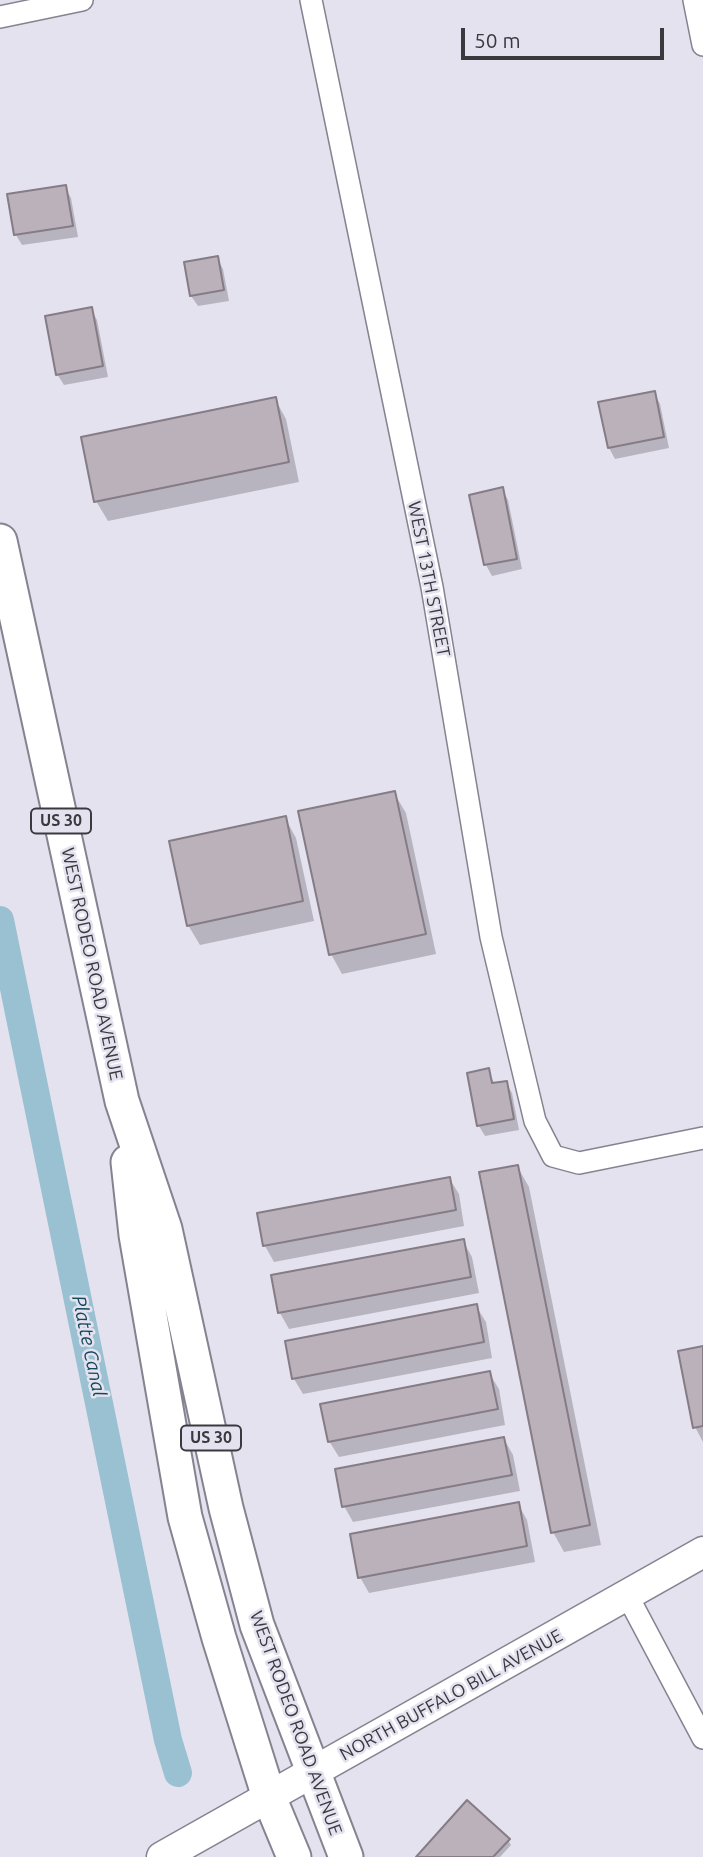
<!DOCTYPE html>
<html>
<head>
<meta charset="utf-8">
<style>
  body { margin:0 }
  #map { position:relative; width:703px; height:1857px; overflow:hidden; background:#e5e2f0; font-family:Ubuntu,sans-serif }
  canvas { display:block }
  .scale { position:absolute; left:461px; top:28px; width:203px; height:32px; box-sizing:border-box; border:4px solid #3a393e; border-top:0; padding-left:9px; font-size:21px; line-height:24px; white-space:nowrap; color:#3a393e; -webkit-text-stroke:5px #e5e2f0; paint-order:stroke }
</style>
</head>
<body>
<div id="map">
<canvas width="703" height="1857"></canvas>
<div class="scale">50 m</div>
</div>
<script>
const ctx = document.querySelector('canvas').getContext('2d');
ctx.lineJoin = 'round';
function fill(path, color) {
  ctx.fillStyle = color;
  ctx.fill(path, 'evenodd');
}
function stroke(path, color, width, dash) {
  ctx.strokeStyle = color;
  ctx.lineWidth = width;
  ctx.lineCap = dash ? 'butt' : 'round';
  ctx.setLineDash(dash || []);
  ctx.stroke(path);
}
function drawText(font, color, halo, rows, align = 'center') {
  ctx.font = font + ' Ubuntu,sans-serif';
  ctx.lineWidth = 5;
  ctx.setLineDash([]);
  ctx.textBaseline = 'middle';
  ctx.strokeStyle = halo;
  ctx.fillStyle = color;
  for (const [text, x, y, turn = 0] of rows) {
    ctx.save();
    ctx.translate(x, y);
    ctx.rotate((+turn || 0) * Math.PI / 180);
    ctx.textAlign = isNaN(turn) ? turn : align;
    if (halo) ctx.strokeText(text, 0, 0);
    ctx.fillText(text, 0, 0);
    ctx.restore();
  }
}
const shadow = new Path2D(`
  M65,187L71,198L78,237L22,245L16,235Z
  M217,258L223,269L229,301L198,306L191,296Z
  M91,309L97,320L108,377L64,385L57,374Z
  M654,393L660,404L669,448L615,459L609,448Z
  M275,399L286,419L299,482L108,521L96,501Z
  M502,489L508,500L522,569L492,576L486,565L471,496Z
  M394,793L406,813L436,954L342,974L331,954Z
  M285,818L296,838L314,921L200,945L188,925Z
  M488,1070L495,1085L506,1083L512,1093L519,1130L485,1136L479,1126L469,1074Z
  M517,1166L529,1187L601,1545L564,1552L553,1532Z
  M449,1178L459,1194L464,1226L274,1262L265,1246L259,1215Z
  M463,1241L472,1257L479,1293L289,1329L280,1313Z
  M476,1306L486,1322L492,1358L303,1394L294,1379Z
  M703,1347V1442L695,1427Z
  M489,1373L499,1389L505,1425L339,1457L329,1441Z
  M504,1439L513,1455L520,1491L353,1522L344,1506Z
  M518,1504L527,1520L535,1562L369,1593L360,1577Z
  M508,1840L511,1845L500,1857H418Z`);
const canal = new Path2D(`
  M0,920L168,1740L178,1773`);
const building = new Path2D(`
  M66,185L73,226L14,235L7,194Z
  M218,256L224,290L190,296L184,262Z
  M92,307L103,366L56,375L45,316Z
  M655,391L664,437L608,448L598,402Z
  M276,397L289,462L94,502L81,437Z
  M503,487L517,559L484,565L469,495Z
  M395,791L426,934L329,955L298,811Z
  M286,816L303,901L187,926L169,841Z
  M489,1068L492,1083L507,1081L514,1119L477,1126L467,1073Z
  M518,1165L590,1525L551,1533L479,1172Z
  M450,1177L456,1210L263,1246L257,1213Z
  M464,1239L471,1277L278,1313L271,1275Z
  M477,1304L484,1342L292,1379L285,1341Z
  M703,1346V1426L693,1428L678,1351Z
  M490,1371L498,1409L328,1442L320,1404Z
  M504,1437L512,1475L342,1507L335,1469Z
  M519,1502L527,1546L358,1578L350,1534Z
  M467,1800L510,1839L493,1857H416Z`);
const street = new Path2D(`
  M311,0L432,587L491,937L535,1121L553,1156L579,1163L703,1138
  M694,0L703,45
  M0,17L82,0
  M627,1595L703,1738`);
const secondary = new Path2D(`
  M162,1857L703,1552`);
const primary = new Path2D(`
  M0,541L122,1101L165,1229L226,1508L257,1625L346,1857
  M128,1162L136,1235L185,1517L219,1638L269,1797L294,1857`);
const shields = [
  [61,821,60],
  [211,1438,60]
];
const shieldNames = [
  ["US 30",61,821],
  ["US 30",211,1438]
];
const streetNames = [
  ["WEST 13TH STREET",429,579,79],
  ["WEST RODEO ROAD AVENUE",92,964,78],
  ["NORTH BUFFALO BILL AVENUE",451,1695,-29],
  ["WEST RODEO ROAD AVENUE",296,1723,70]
];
const waterNames = [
  ["Platte Canal",89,1346,78]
];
fill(shadow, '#0003');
stroke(canal, '#9ac1d1', 28);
fill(building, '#bbb1bb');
stroke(building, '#857c85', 2);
stroke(street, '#858390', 24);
stroke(secondary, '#858390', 33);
stroke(primary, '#858390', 37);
stroke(street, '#fff', 21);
stroke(secondary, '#fff', 30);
stroke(primary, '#fff', 33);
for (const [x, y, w] of shields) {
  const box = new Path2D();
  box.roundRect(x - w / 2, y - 12.5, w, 25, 5);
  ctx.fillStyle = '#e5e2f0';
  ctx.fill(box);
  stroke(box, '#3a393e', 2);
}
drawText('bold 16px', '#3a393e', null, shieldNames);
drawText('18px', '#3a393e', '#e5e2f0', streetNames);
drawText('italic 19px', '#12485a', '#e5e2f0', waterNames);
</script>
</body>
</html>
